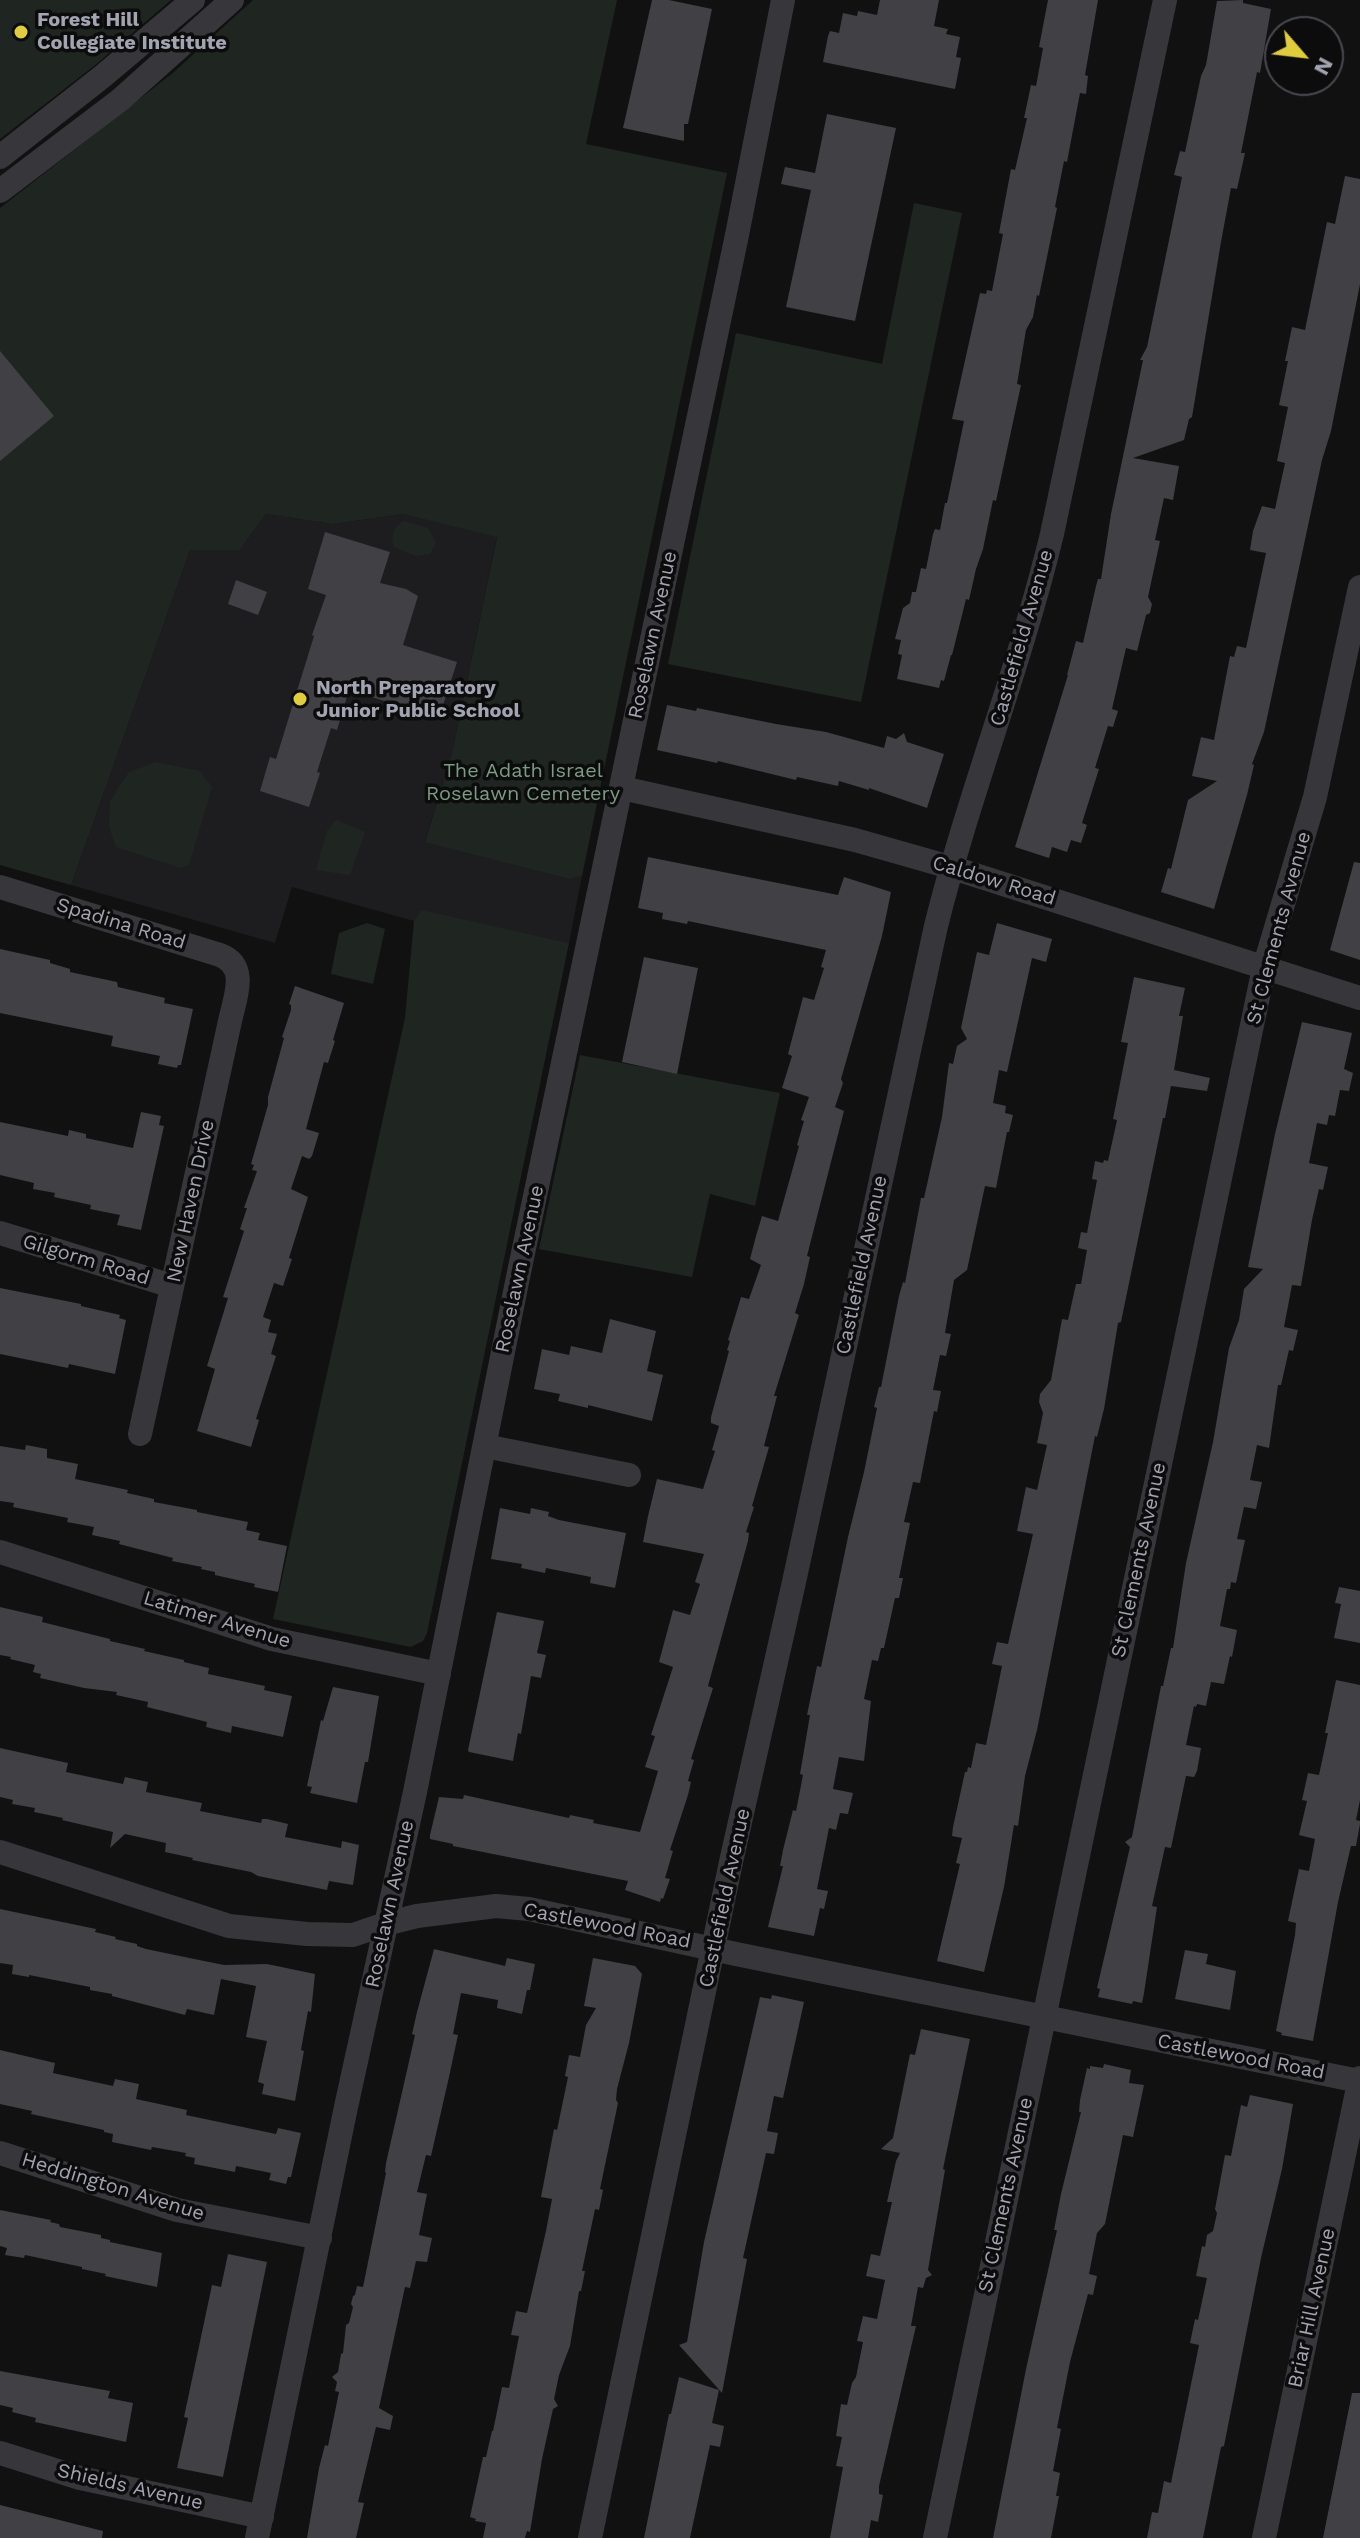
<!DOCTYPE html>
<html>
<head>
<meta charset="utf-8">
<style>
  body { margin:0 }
  #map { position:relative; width:1360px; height:2538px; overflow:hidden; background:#111112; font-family:"Work Sans",sans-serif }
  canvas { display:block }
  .north { position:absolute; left:1264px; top:16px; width:80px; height:80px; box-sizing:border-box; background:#0c0c0d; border:2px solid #48494f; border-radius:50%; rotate:118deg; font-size:22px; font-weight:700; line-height:32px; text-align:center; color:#a3a4b1 }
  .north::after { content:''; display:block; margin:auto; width:28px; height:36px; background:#e0cd3b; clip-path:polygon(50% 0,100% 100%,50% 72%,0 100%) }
</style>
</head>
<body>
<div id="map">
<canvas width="1360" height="2538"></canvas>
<div class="north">N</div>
</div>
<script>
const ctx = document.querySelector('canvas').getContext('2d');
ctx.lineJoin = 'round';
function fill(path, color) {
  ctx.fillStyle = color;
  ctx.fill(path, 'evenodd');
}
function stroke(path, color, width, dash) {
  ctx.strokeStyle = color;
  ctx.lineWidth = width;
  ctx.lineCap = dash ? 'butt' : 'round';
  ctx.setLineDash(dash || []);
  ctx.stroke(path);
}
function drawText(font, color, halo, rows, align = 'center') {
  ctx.font = font + ' "Work Sans",sans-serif';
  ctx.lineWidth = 7;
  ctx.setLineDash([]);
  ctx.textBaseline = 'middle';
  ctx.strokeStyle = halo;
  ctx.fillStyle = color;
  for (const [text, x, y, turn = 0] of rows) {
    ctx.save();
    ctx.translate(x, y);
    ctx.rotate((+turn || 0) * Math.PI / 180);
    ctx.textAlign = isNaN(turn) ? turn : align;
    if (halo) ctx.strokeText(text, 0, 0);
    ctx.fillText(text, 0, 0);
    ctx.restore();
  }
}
const built = new Path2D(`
  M266,514L333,524L403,514L497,536L452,753L425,841L569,879L582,876L569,943L421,911L414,921L292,887L275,943L71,885L190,550H240Z`);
const green = new Path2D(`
  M0,0H171L94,66L0,139Z
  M253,0H617L586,144L727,173L582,876L569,879L425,842L452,753L497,537L403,514L333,524L266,514L240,550H190L71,885L0,865V208L174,72Z
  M914,203L962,213L861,702L668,664L736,333L882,364Z
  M404,521L428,528L436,543L430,554L416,556L394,547C390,535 393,528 404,521Z
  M156,762L200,771L212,787L189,865L181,868L116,847L109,826L110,801L129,772Z
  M336,820L365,832L350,875L316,870L327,831Z
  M421,910L569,943L427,1633L423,1641L411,1647L273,1619L405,1018L414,921Z
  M367,923L385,929L373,984L331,974L339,933Z
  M580,1055L780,1093L755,1206L710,1194L692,1277L539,1249Z`);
const building = new Path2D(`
  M652,0H669L712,9L688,124H684V141L623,128Z
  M880,0H939L934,26L948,29L946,34L960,37L956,57L961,58L955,89L823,62L828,36L830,31L839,33L843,13L857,16L858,11L877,15Z
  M1048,0H1098L1085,75L1088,76L1086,94L1080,93L1067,162L1064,161L1055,207L1057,208L1039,296L1037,295L1033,317L1026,330L1017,384L1021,385L996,501L993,500L983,549L976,569L969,600L966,599L952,655H951L944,681L941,680L939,688L897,679L902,655L898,654L901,640L895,639L903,608L910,603L912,592H916L921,568L926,569L933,534L935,529L940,530L945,503H947L964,421L952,419L980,293L986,294L987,290L992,291L1003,234L999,233L1011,169L1015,170L1027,118H1024L1031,85L1036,86L1043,48L1039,47Z
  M1243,0V3L1271,9L1260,73L1257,72L1241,153H1245L1237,189L1231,188L1221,242L1192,417L1189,419L1184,440L1133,458L1179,466L1173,500L1164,498L1155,540L1160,541L1148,597L1152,604L1150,613L1146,615L1137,651L1126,648L1112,709L1118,711L1113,727L1108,726L1095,768L1099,769L1082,823L1087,825L1081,843L1071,840L1067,852L1052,847L1049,858L1015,847L1068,675H1067L1076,641L1083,643L1096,586L1098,579H1101L1111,514L1143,360H1140L1147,347L1182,177L1174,175L1180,151L1185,152L1201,76L1206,65L1217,1Z
  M827,114L896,128L855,321L786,307L811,190L781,184L785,167L815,173Z
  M1345,176L1360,179V284L1331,431L1322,460L1264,732L1252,764L1254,765L1247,795L1214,909L1161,892L1168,868L1171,869L1188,800L1217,781L1192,776L1201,737L1214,740L1230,656L1234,657L1237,646L1246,648L1266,553L1250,550L1253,531L1262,506L1275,509L1285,463L1277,461L1288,407L1279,405L1288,361H1285L1292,327L1305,330L1327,222L1335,224Z
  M0,351L54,416L0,461Z
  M325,532L390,552L380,583L406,589L418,596L403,645L457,662L439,718L349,690L337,730L331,728L317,772L320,773L309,807L260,791L270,757L276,759L314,636L312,635L326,595L308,589Z
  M236,580L267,592L258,615L228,604Z
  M667,705L696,711L697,708L776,724L826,732L884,748L887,736L896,739L904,733L907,742L944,754L927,808L869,788V790L839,781L838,786L797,777L796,780L718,761L717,763L657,750Z
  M648,857L838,895L844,877L891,892L882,936L841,1079L843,1083L835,1107L844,1111L807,1256L810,1257L804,1284L795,1313L799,1315L774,1396H777L764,1446L769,1447L752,1506L754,1507L746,1532L749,1533L748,1541L708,1686L713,1688L691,1759L694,1760L688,1781L691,1782L688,1795L670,1850L673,1851L665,1878L670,1879L663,1899L661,1898L660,1902L625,1890L628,1881L453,1846V1844L430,1839V1835L439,1797L463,1799L464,1795L569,1818L570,1815L594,1820L593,1823L640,1832L658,1771L645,1767L655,1736L651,1735L673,1667L659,1662L673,1610L690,1615L700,1584L695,1582L704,1554L643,1542L648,1516L657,1479L703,1489L715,1451L712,1450L719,1426L711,1423V1417L729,1351L727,1350L730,1341L728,1340L741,1297L749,1299L761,1265L750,1259L756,1236L762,1216L778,1221L799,1146L797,1145L804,1121L801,1120L809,1097L782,1088L792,1056L788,1054L803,997L814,1000L824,968L821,967L826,950L688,921L687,924L662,919L663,913L638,908Z
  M1354,862L1360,863V960L1330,950Z
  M997,923L1052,939L1046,962L1032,958L1007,1072L999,1070L993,1103L1006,1106L1005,1113L1013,1115L1009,1132H1007L996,1188L985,1186L967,1270L954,1280L945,1333L951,1334L946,1356L940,1355L933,1390L941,1391L937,1412L934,1411L920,1483L913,1482L904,1522L910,1523L899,1578H903L899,1598H895L884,1648H881L878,1661L872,1660L864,1699L871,1701L864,1761L839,1757L833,1789L853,1793L848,1814L840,1813L836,1830L829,1828L817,1889L828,1891L824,1909L820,1908L814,1936L804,1934L768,1927L783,1866H780L783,1850L793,1810L796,1811L803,1775L800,1774L810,1715H807L817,1666L821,1667L848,1537L864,1472L877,1408L874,1407L879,1387H881L899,1296L903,1282L905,1283L921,1198H924L942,1117L949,1063L953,1064L957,1046L967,1039L961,1028L977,952L989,955Z
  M0,949L50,960V963L70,969V972L117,982L118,987L165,998L164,1003L193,1009L181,1065H178L177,1068L158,1064L160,1056L111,1046L113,1036L0,1013Z
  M644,957L698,968L677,1074L622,1062Z
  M1134,977L1185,988L1179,1016H1183L1174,1070L1210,1078L1207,1091L1171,1086L1165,1118H1163L1121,1322L1118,1323L1104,1409L1097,1437L1095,1436L1037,1730L1025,1776L1018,1826L1014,1825L1004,1887L984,1972L937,1961L960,1864L956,1863L962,1838L952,1836L953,1827L965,1772H967L968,1767L971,1768L976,1743L986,1745L1002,1666L992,1664L997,1642L1008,1644L1033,1534L1017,1531L1026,1487L1037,1490L1047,1445L1037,1443L1043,1413L1039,1402L1040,1394L1051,1380L1062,1319L1068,1320L1076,1284H1081L1087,1250L1078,1248L1081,1232L1087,1233L1097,1180L1092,1179L1095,1161L1103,1163L1104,1160L1108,1161L1117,1120L1113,1119L1128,1043L1121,1042Z
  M295,986L344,1003L333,1040L335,1041L328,1063L324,1062L306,1129L319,1133L312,1156L309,1159L302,1156L291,1189L308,1197L289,1258L292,1259L283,1286L274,1283L263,1317L271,1320L268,1332L277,1334L271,1354L276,1356L256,1419L259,1420L251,1447L197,1431L215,1369L207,1366L228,1298L223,1297L244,1231L240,1229L247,1208H244L257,1171L252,1170L254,1165L251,1164L268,1105V1097L284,1038L282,1037L291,1010V1005L289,1004Z
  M1302,1022L1352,1033L1344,1069L1353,1073L1349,1091L1340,1090L1335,1116L1329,1115L1327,1125L1317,1123L1309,1163L1328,1167L1323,1190L1319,1189L1312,1220L1301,1286L1292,1285L1284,1327L1298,1330L1293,1351L1289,1350L1281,1385H1278L1269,1448L1257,1445L1250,1480L1262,1482L1256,1509L1244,1507L1237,1539L1245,1540L1236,1583L1231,1582L1230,1589H1227L1220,1626L1237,1630L1232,1657L1230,1656L1224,1684L1211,1682L1206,1706L1197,1704L1196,1707L1194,1706L1186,1745L1201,1748L1197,1771L1194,1777L1186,1776L1171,1848L1165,1847L1152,1906L1157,1907L1144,1993L1142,2003L1133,2001L1132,2004L1098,1997L1100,1989L1097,1988L1130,1847L1125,1842L1132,1837L1161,1686H1163L1171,1648H1173L1186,1563L1213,1442L1229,1348L1239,1320L1244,1289L1263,1269L1248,1267L1275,1134Z
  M141,1112L161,1116L159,1125L164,1126L141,1230L117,1225L120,1215L90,1209L91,1205L54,1197L55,1193L33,1189L34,1183L0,1175V1122L68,1136L69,1130L86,1134V1138L133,1148Z
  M0,1288L81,1304V1306L120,1315L119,1318L126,1320L115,1374L69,1364L68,1368L0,1354Z
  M610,1319L656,1331L647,1371L663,1375L652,1421L588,1405V1408L558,1401L560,1394L534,1389L542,1349L569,1355L571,1346L602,1353Z
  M26,1445L47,1449V1458L78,1464L75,1479L128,1490L127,1493L154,1499V1502L197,1510V1512L248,1522L246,1530L260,1533L258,1540L287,1546L278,1592L254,1587L255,1584L215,1575V1572L201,1569L202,1567L172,1561L173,1558L119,1544L120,1541L92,1535L94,1527L67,1522L68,1518L13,1507L14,1503L0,1501V1446L25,1450Z
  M500,1508L530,1514L531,1508L549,1512L548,1516L559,1520L626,1533L615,1588L590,1583L591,1577L546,1568L545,1573L521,1568L522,1564L491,1559Z
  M1339,1587L1360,1591V1643L1334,1638L1341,1604L1335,1603Z
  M0,1607L43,1617L42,1622L110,1639V1641L145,1649L144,1651L184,1660V1662L209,1668L208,1674L265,1686L264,1690L292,1696L283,1737L232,1726L231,1733L206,1727L207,1722L147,1707L148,1702L116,1695L117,1692L84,1688L40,1678L41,1674L33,1672L35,1665L10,1659L11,1657L0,1655Z
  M497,1612L544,1621L537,1653L546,1655L541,1678L531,1676L521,1734L518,1733L513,1761L469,1752L468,1750Z
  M1336,1680L1360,1685V1800L1356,1820L1360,1821V1824L1356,1846H1351L1338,1902L1313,2041L1281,2035L1282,2033L1276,2031L1295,1935L1296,1923L1288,1921L1299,1869L1309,1871L1315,1839L1299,1835L1307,1801L1302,1800L1308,1773L1319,1775L1328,1733H1325Z
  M333,1687L379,1696L368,1762H365L357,1803L310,1793L312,1787L307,1786L321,1720L323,1721Z
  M0,1748L68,1763L66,1772L123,1784L125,1777L148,1782L146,1792L202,1803L200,1811L261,1823L262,1819H267L284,1823L288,1824L285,1837L341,1848L342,1841L359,1845L353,1885L329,1881L327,1890L258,1876L251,1872L192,1860L193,1858L165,1852L166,1843L125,1834L110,1848L113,1832L62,1820L63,1818L34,1812L35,1808L12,1804L13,1800L0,1797Z
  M0,1909L96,1929L95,1932L116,1937L115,1939L137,1944V1946L146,1949L204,1961L224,1965L267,1964L315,1974L311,2012L308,2011L301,2050L304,2051L295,2101L262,2094L264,2084L258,2082L267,2041L246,2037L256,1986L221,1979L214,2015L187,2009L185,2015L112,1996V1994L90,1990V1987L29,1975V1977L12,1974L13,1965L0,1963Z
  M434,1949L505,1966L507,1958L535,1964L530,1990H527L522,2014L497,2008L498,2000L461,1993L453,2034L458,2035L449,2077L431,2156L426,2155L417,2192L427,2194L419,2235L432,2238L427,2262L416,2261L410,2288L405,2287L379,2408L393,2416L390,2430L376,2427L358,2502L364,2503L356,2538H307L319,2468L325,2445L328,2446L339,2392L335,2391L337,2382L332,2377L338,2372L341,2354L343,2353L346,2325L349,2323L353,2307L351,2304L353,2296L355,2295L357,2286L363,2287L386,2173L385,2172L386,2163L415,2035L412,2034L417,2012Z
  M1185,1950L1208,1954L1206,1964L1236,1971L1230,2010L1175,1999Z
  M593,1958L635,1966L642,1974L629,2043L617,2089L616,2100L618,2103L600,2189L603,2190L599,2210L595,2209L582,2271H585L581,2291H579L570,2346L559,2375L554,2399L558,2406L553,2409L542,2459L530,2532L527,2531L525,2538H483L486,2523L475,2521L476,2519L470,2517L483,2457H486L492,2431H493L502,2387L509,2388L519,2336L511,2335L516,2311L527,2313L546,2231L552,2199L541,2197L554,2129L557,2130L568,2077L565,2076L569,2055L580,2057L586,2025L596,2008L584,2006Z
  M772,1995L804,2002L783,2098L774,2096L767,2131L778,2133L774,2154L766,2153L747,2240L743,2258L747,2259L722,2393L679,2345L687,2342L704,2242L760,1997L771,1999Z
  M921,2029L970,2039L943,2169L945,2170L928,2270L932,2275L926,2278L923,2288L918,2287L911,2326H916L879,2486V2494L883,2495L878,2522L871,2520L868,2538H830L843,2467L836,2466L842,2437L836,2436L841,2404L847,2405L852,2383L856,2377L863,2342L857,2341L863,2316L877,2319L885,2280L866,2276L871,2254L880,2256L892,2202H887L896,2161L900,2153L881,2149L893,2138L910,2054L915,2055Z
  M0,2050L55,2063L53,2073L113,2086L115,2079L139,2084L136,2099L187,2110L186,2115L276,2134L278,2128L301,2133L291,2177H288L286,2184L269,2180L271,2173L236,2166L235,2172L194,2164L195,2158L185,2156L186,2153L152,2147L151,2150L112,2142L113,2134L104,2132V2130L31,2114L32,2111L0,2104Z
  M1104,2064L1131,2070L1129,2083L1144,2085L1133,2137L1123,2135L1105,2224L1097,2233L1089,2274L1097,2276L1093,2295L1088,2294L1070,2362L1057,2428L1061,2429L1053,2471L1060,2473L1056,2496H1059L1051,2538H993L1026,2369L1057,2230H1054L1061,2194L1081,2112H1079L1080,2100L1087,2068L1090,2069V2066L1103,2068Z
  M1250,2095L1293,2104L1282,2169L1261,2258L1224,2446L1221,2447L1203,2538H1147L1152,2512L1158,2513L1164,2481L1171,2483L1188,2399L1199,2345L1190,2343L1195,2319L1198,2320L1207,2278L1196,2276L1202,2246L1205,2247L1207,2235L1213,2231L1217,2213L1215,2209L1225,2155L1231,2156L1241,2105L1247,2107Z
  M0,2210L51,2220L50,2222L59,2224L60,2227L101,2235V2238L110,2240V2242L162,2253L157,2287L105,2276L106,2274L82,2269V2267L25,2255L24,2258L5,2255L7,2248L0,2246Z
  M228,2254L267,2262L223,2477L177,2468L188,2418L184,2417L212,2285L221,2287Z
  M0,2371L110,2391L108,2398L133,2403L126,2442L35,2422L36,2418L12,2412L13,2408L0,2405Z
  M679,2377L719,2390L712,2423L724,2426L720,2447L710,2445L690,2538H644L669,2414H671Z
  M1352,2393H1360V2538H1323Z
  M0,2505L103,2531L102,2538H0Z`);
const street = new Path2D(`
  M0,157L103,76L193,0
  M0,191L120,100L232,0
  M622,788L855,840L950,867L1360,998
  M0,887L220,955C249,966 235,998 230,1021L140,1434
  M0,1233L172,1286
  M485,1446L629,1475
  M0,1552L272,1639L439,1674
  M0,1852L229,1926L307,1934L353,1935L385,1924L417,1916L496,1906L529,1909L736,1954L1359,2081
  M0,2153L177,2210L320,2238
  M0,2453L80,2478L262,2517
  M257,2538L346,2107L415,1792L518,1277L737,235L783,0
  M590,2538L731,1862L794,1582L936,926C969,794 1020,666 1052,534L1165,0
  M935,2538L1264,968L1315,797L1360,587
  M1264,2538L1360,2078`);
const markers = [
  [21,32,8,"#e0cd3b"],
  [300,699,8,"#e0cd3b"]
];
const poiNames = [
  ["Forest Hill",37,20],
  ["Collegiate Institute",37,43],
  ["North Preparatory",316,688],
  ["Junior Public School",316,711]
];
const streetNames = [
  ["Roselawn Avenue",653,635,-78],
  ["Castlefield Avenue",1022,638,-74],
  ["Caldow Road",994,881,17],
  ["Spadina Road",121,924,17],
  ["St Clements Avenue",1279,928,-75],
  ["New Haven Drive",191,1201,-78],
  ["Gilgorm Road",86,1260,17],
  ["Castlefield Avenue",862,1265,-78],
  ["Roselawn Avenue",520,1269,-78],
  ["St Clements Avenue",1139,1560,-78],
  ["Latimer Avenue",217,1620,17],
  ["Castlefield Avenue",725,1898,-78],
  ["Roselawn Avenue",390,1904,-78],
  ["Castlewood Road",607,1926,11],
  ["Castlewood Road",1241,2057,11],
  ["Heddington Avenue",113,2187,17],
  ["St Clements Avenue",1006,2195,-78],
  ["Briar Hill Avenue",1312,2308,-78],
  ["Shields Avenue",130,2487,13]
];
const parkNames = [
  ["The Adath Israel",523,771],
  ["Roselawn Cemetery",523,794]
];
fill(built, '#1d1d1f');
fill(green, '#1f2622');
fill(building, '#404045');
stroke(street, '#37373b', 24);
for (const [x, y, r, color] of markers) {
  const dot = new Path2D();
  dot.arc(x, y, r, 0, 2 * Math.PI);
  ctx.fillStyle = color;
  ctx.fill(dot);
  stroke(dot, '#0c0c0d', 3);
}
drawText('bold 20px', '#a3a4b1', '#0c0c0d', poiNames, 'left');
drawText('20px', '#a3a4b1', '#0c0c0d', streetNames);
drawText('20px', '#7c9b84', '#0c0c0d', parkNames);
</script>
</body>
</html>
